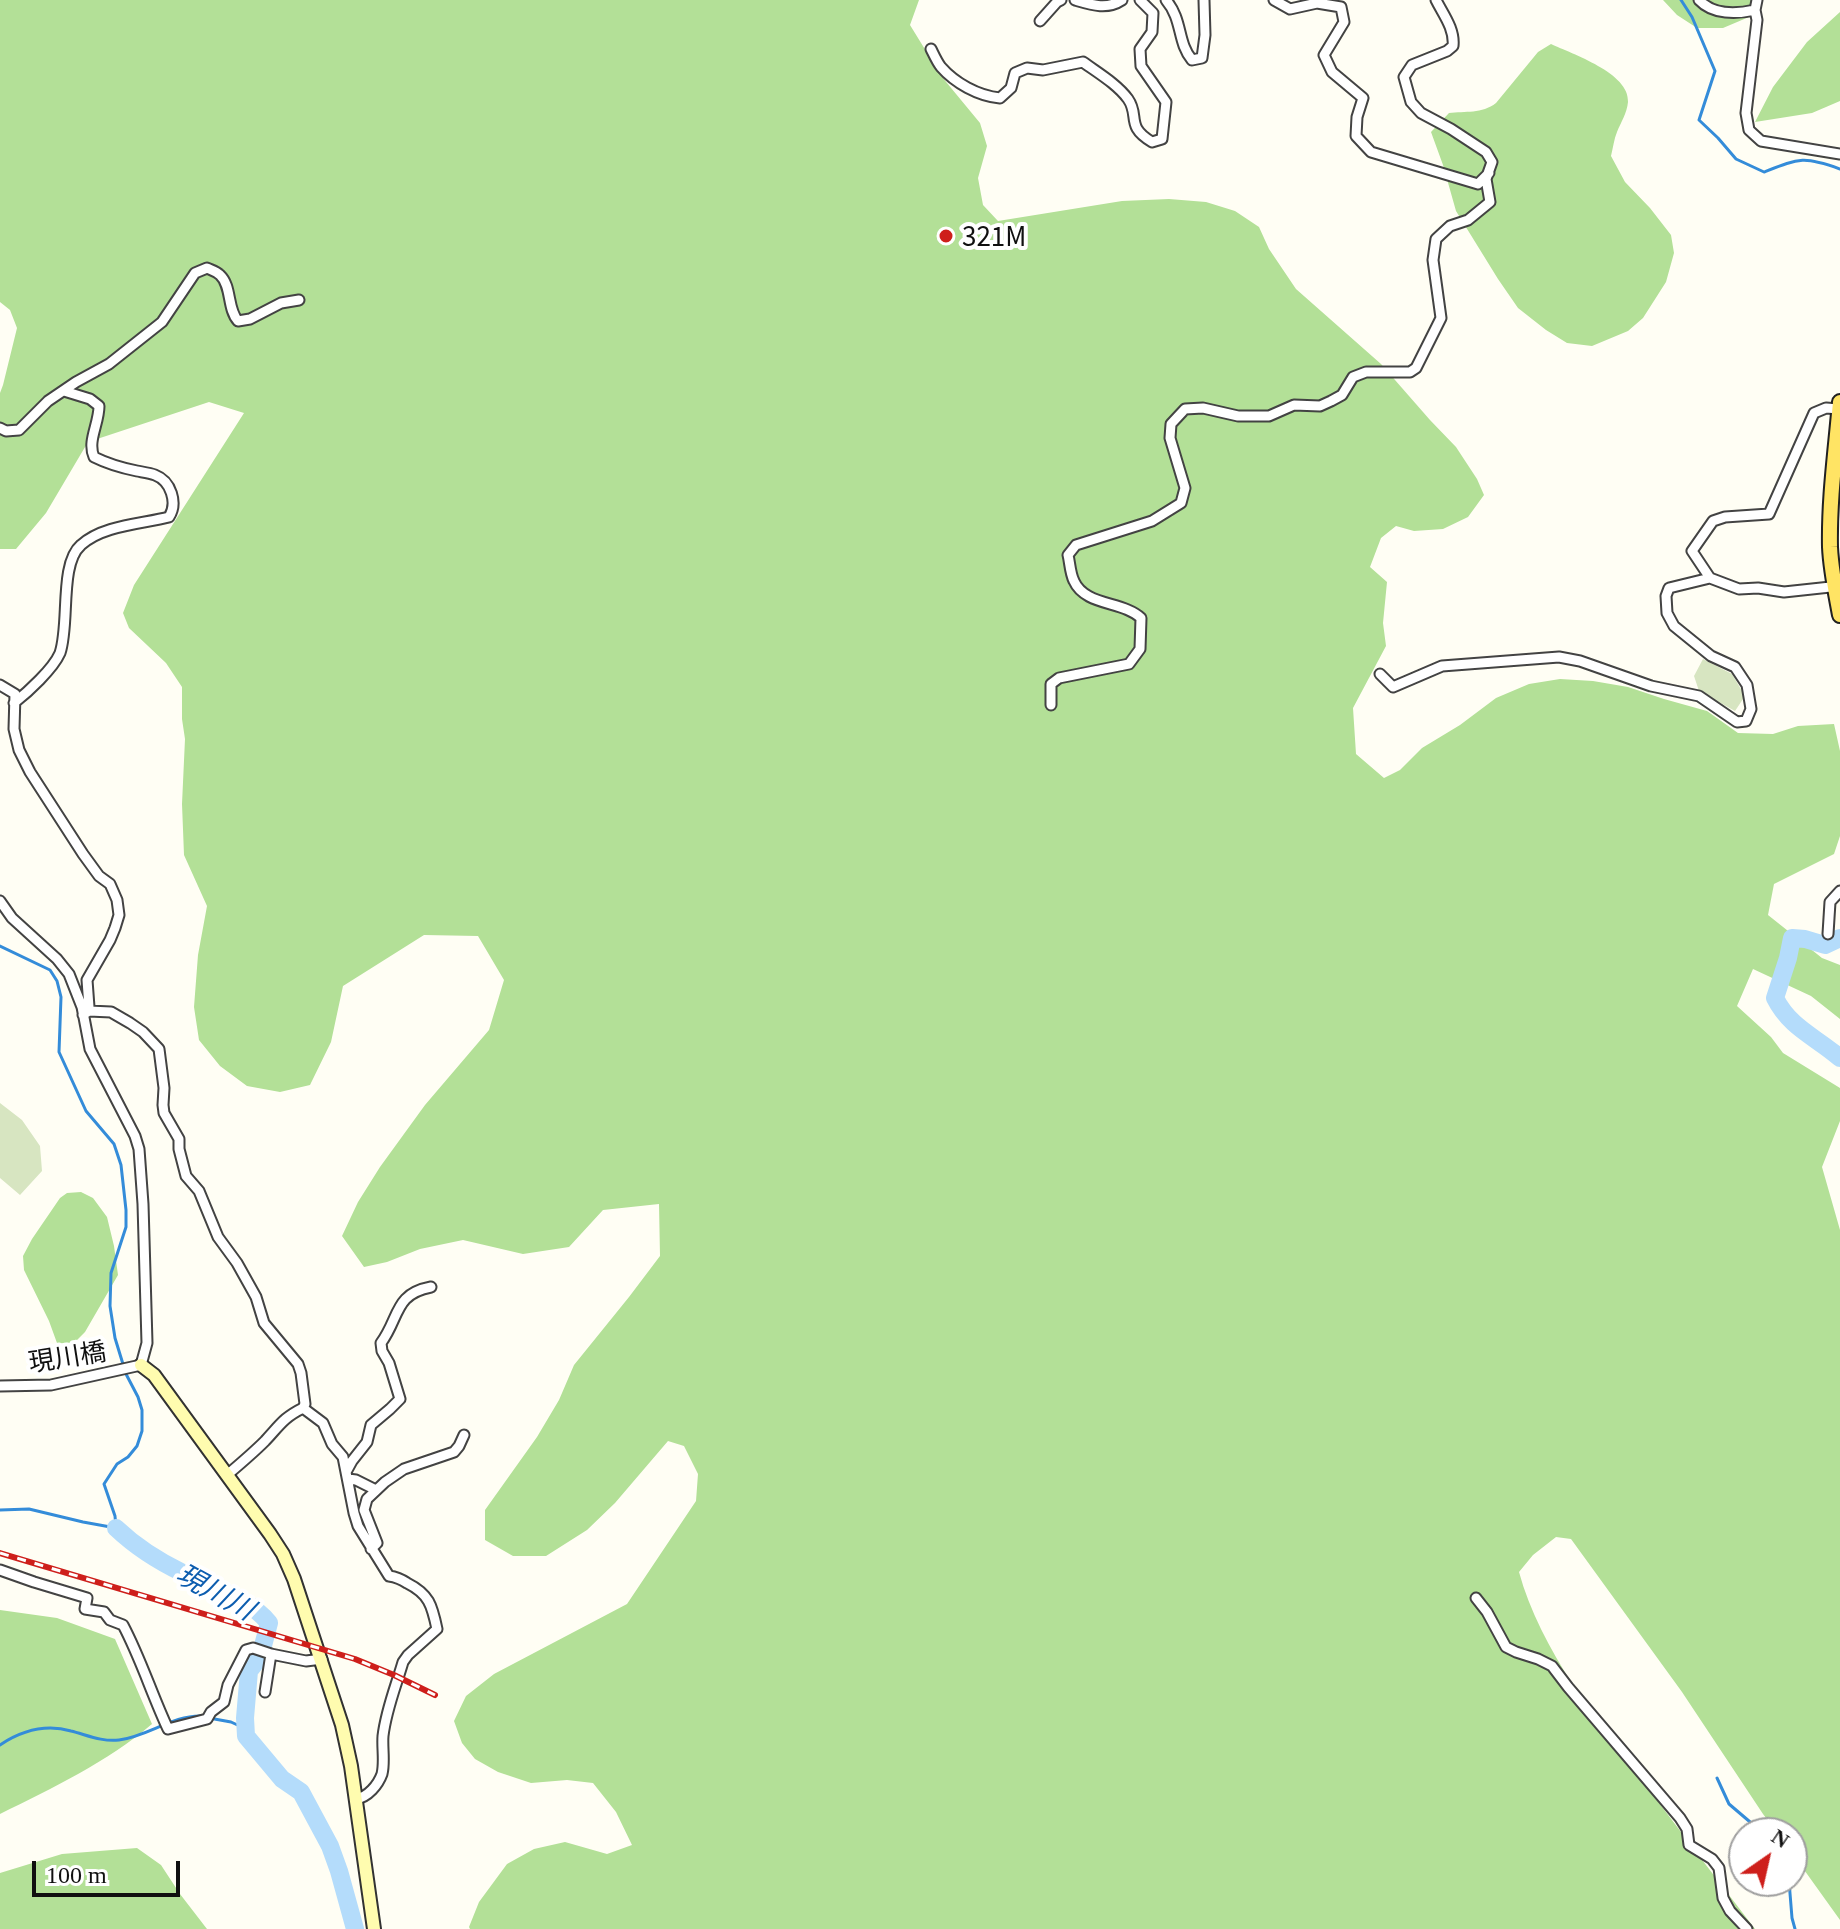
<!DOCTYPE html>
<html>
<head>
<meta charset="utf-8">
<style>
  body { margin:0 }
  #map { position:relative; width:1840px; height:1929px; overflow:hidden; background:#fffef4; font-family:Georgia,serif }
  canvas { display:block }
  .north { position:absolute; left:1728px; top:1817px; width:80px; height:80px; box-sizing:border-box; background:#fff; border:2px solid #9f9f9f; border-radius:50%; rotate:34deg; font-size:22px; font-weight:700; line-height:32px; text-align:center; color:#101010 }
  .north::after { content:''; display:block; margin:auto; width:28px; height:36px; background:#ce1f1b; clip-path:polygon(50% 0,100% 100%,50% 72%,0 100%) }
  .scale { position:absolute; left:32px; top:1861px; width:148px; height:36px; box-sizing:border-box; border:4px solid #101010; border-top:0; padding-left:10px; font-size:24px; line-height:28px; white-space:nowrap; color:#101010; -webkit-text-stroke:6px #fff; paint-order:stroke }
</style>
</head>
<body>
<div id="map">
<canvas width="1840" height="1929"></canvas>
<div class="north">N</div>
<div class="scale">100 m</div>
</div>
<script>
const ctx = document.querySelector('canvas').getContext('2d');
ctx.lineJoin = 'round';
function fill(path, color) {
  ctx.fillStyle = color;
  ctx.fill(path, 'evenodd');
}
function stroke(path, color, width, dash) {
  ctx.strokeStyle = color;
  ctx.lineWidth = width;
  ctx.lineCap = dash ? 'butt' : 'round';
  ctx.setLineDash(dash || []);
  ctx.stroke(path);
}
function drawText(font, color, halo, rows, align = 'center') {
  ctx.font = font + ' Georgia,"Noto Sans JP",serif';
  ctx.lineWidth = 8;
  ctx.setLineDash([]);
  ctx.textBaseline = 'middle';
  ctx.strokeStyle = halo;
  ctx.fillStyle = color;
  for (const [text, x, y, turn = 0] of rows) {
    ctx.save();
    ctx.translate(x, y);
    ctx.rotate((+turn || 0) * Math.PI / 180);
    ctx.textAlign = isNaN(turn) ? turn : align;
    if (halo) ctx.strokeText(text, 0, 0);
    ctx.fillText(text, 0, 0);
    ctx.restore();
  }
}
const forest = new Path2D(`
  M0,0H919L910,25L942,77L980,123L987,146L978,178L983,205L998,221L1122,201L1169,199L1206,202L1235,211L1259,227L1269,249L1296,289L1381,364L1430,420L1456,447L1477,479L1484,495L1468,517L1443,529L1414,531L1396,526L1381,538L1370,567L1387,582L1383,623L1386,646L1353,708L1356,754L1384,778L1400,770L1422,748L1460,725L1496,698L1529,684L1560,679L1593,681L1628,687L1664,699L1707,711L1738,733L1773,734L1798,726L1834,724L1840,751V836L1834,854L1774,884L1768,915L1822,958L1840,965V1019L1811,996L1753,969L1737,1006L1771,1037L1783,1053L1840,1088V1121L1822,1167L1840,1230V1920L1792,1853V1833H1777L1763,1814L1682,1692L1571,1539L1556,1537L1533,1555L1519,1572C1540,1649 1599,1724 1647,1787C1683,1835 1719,1882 1755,1929H470L469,1927L479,1902L507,1864L534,1849L565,1842L607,1854L632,1845L616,1812L593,1783L567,1780L531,1783L498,1772L475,1759L462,1743L454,1721L466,1696L494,1674L627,1604L696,1501L698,1474L684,1446L668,1441L615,1503L587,1530L546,1556H513L485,1540V1510L537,1437L559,1400L574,1365L629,1297L660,1256L659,1204L603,1210L569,1247L523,1254L463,1240L420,1249L387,1262L364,1267L342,1236L358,1202L380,1167L425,1105L489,1030L504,980L478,936L424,935L343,986L331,1042L310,1085L280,1092L247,1086L220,1066L199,1040L194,1007L198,955L207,906L184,855L182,804L185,739L182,719V687L166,663L129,628L123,613L134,585L244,413L209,402L88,442L46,513L16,549H0V393L3,385L17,328L10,310L0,302Z
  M1663,0H1763L1749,17L1723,28H1697L1677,15Z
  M1840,12V101L1812,113L1755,122L1773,87L1807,42Z
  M1551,44C1572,54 1630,73 1628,102C1627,113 1621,122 1617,132C1614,139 1613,148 1611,156L1625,182L1650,208L1671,235L1674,253L1666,282L1643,318L1628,331L1592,346L1567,343L1546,330L1518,308L1498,279L1456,211L1443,165L1431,132L1449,113C1465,111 1482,114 1496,103L1538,52Z
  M81,1192L93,1198L107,1217L114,1246L118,1275L85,1332L73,1344L57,1343L49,1321L24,1270L23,1256L32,1239L60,1198L67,1193Z
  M0,1610L57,1618L115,1639L152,1724C107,1762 53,1788 0,1814Z
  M137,1848L161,1865L180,1894L207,1929H0V1873L62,1854Z`);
const cemetery = new Path2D(`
  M1703,659L1732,674L1745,696L1735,711L1699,691L1694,676Z
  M0,1103L22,1120L40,1146L42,1171L20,1195L0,1178Z`);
const stream = new Path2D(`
  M1681,0L1692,17L1715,71L1699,120L1718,138L1736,159L1764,172C1800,158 1804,156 1840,169
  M0,946L50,970L57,981L61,997L59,1052L86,1111L114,1144L121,1165L126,1210V1227L111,1273L110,1306L115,1338L126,1374L138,1397L142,1410V1431L137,1446L128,1457L117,1464L104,1484L115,1516L116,1528L83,1522L29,1509L0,1510
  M209,1718L231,1722L246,1729
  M0,1745C21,1731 46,1724 71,1731C87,1735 102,1742 119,1740C149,1736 172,1715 202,1716
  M1717,1778L1729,1804L1763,1833
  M1789,1881L1792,1918L1795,1929`);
const river = new Path2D(`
  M1840,938L1825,945L1805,939L1792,938L1788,958L1775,998C1790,1028 1816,1037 1840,1058
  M116,1528C136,1547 158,1561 183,1573C212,1588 248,1597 269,1623L260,1657L249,1671L245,1718L246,1736L282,1779L301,1792L330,1846L339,1871L355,1929`);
const street = new Path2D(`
  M1075,0C1092,5 1107,10 1122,0
  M1166,0C1183,20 1177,42 1192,60L1202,58L1205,35L1204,0
  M1274,0L1290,9L1317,3L1341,7L1344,22L1324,55L1332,72L1363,98L1357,117L1356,136L1371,152L1478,184L1489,173
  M1699,0C1713,15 1737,14 1755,10
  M1757,0L1755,10L1757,20L1746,113L1749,130L1761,141L1840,154
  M1040,21L1057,2L1061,0
  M931,49C934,55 937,62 941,67C955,83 978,96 1000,98L1011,88L1015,73L1027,68L1043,70L1083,62C1098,73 1117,84 1128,99C1140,116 1125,126 1152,142L1162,139L1166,102L1141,66L1140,49L1152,32L1153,13L1140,0
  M0,428L6,431L19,430L48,401L76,382L109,364L162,322L195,273L207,268C211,270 216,271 220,275C232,286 227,309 238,321L250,319L281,303L299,300
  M1710,578L1692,551L1713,521L1725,517L1769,514L1814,413L1826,408L1839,409
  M1380,674L1393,687L1442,666L1559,657L1580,661L1651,686L1699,696L1737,722L1746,721L1751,709L1747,685L1735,667L1711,656L1674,626L1667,613L1666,596L1669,588L1710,578L1739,589L1758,588L1784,592L1840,586
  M0,685L15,694L14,729L19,750L30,772L83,854L99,876L110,884L117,900L119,915L115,928L110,940L87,980L89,1007H82
  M14,703C28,692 53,669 60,653C70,624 59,564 81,545C103,525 142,524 169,517C178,503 171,481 155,475C150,473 142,472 137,471C122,468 108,464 94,457C87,441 99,424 99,406L90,399L64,391
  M1051,705V684L1059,678L1129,664L1140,649L1141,618C1123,601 1085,606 1074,581C1070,573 1070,563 1068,555L1076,545L1152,521L1181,503L1185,488L1170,438L1171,424L1185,409L1203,408L1238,416H1269L1294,405L1320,406L1331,401L1342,395L1353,377L1366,372H1410L1416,368L1441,318L1433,260L1436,239L1450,226L1468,220L1490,202L1486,179L1492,162L1486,152L1451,129L1421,113L1411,102L1404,77L1412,65L1447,51L1453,46C1455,29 1443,14 1436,0
  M0,901L12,918L57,959L69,974L82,1007L90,1049L135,1136L139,1149L143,1204L147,1343L141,1365L51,1385L0,1386
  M1828,934L1830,902L1840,891
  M83,1015L89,1011L111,1012L130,1023L143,1032L159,1049L164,1088L163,1105L164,1113L179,1139V1149L186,1176L199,1191L218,1237L237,1263L256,1297L264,1323L298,1364L301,1373L305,1404L303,1408C283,1418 280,1425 265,1441C253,1453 240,1464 227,1475
  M303,1408L323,1423L332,1444L343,1457L354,1513L358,1526L389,1576C396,1577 401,1579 407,1583C429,1594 432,1605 437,1629L408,1655L403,1662C396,1686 386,1710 383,1736C382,1748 385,1762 382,1774C378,1785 368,1797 356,1799
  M346,1472L352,1461L367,1442L371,1425L390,1409L400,1399L389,1363L382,1351L381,1343C400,1317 394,1294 431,1287
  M348,1479L356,1480L376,1490
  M371,1549L377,1543L364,1510L367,1499L385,1482L404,1469L454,1452L459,1446L464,1435
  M0,1570L34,1582L87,1598L85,1609L104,1612L110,1620L123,1625C141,1659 152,1695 168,1729L207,1719L211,1712L224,1702L228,1685L246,1650L253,1648L271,1654
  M1476,1598L1487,1612L1506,1647L1516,1652L1538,1659L1552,1666L1568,1687L1680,1818L1687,1829L1689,1845L1712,1859L1719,1868L1723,1898L1730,1911L1747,1929
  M265,1692L271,1654L306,1661L322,1659`);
const secondary = new Path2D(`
  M141,1365L154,1375L270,1534L283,1554L294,1579L342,1725L351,1766L374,1929`);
const primary = new Path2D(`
  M1840,402C1836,450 1829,498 1830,547C1831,570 1836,593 1840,615`);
const rail = new Path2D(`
  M0,1553L355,1659L394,1675L435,1695`);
const markers = [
  [946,236,8,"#ce1f1b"]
];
const poiNames = [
  ["321M",962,236]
];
const streetNames = [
  ["現川橋",67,1356,-9]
];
const waterNames = [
  ["現川川",216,1591,29]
];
fill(forest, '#b3e097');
fill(cemetery, '#d7e5c1');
stroke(stream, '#348cd9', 3);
stroke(river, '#b4dcfb', 18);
stroke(street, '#434343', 13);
stroke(secondary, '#323232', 16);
stroke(primary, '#212121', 18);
stroke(street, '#fff', 9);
stroke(secondary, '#fffcaf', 12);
stroke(primary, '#ffe464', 14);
stroke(rail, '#ce1f1b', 6);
stroke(rail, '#fff', 3, [9]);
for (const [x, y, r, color] of markers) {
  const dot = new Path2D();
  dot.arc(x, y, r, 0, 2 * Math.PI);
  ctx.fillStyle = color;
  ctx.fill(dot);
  stroke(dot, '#fff', 3);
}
drawText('26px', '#101010', '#fff', poiNames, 'left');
drawText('26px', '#101010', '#fff', streetNames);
drawText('italic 28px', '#0d5daf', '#fff', waterNames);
</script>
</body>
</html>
